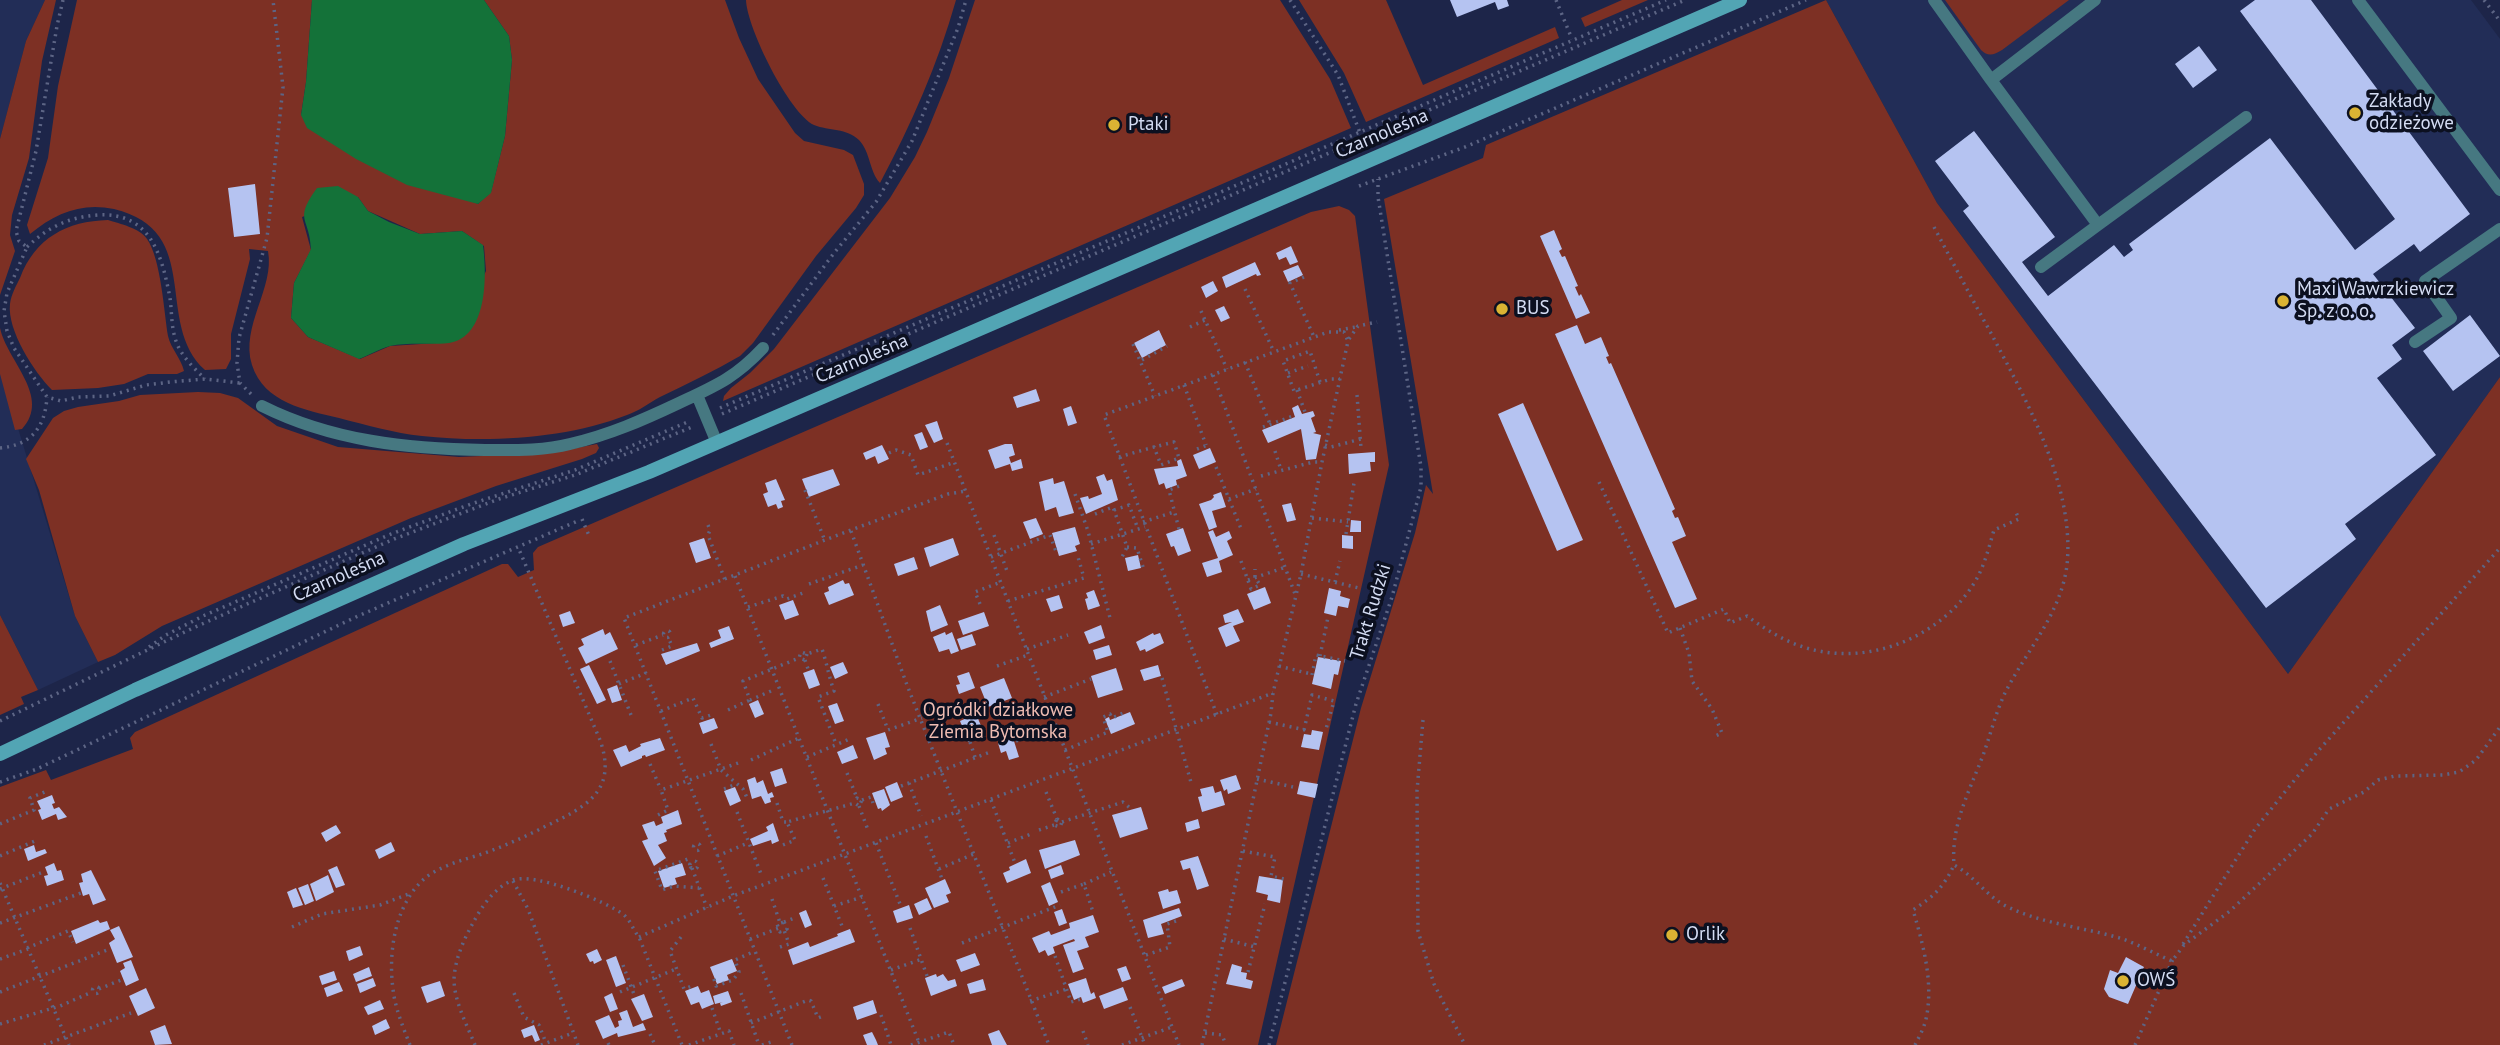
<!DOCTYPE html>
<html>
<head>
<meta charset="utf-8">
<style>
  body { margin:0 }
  canvas { display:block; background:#1d2549 }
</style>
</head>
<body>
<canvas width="2500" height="1045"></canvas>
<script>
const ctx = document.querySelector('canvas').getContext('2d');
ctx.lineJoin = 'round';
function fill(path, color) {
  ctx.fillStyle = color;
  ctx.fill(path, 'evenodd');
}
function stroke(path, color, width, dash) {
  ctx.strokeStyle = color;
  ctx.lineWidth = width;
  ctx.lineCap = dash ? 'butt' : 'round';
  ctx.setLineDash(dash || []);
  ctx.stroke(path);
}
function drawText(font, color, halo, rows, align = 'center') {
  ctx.font = font + ' "PT Sans",sans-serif';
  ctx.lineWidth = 7;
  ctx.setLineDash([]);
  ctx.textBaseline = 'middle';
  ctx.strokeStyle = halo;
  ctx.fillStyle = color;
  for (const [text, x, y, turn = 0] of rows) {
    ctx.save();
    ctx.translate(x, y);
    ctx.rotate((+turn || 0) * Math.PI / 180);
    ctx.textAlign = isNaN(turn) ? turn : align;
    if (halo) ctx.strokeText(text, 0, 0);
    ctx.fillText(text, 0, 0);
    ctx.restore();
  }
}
const built = new Path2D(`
  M0,0H45L26,41L0,139Z
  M1826,0H2471L2500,39V377L2288,674L1937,203Z
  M0,369L75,616L98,662L38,690L0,615Z`);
const green = new Path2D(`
  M45,0H56L42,61L29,158L12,215L10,235L15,251L0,295V139L26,41Z
  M77,0H312L306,82L301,115L478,204L491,192L505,136L512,60L509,36L484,0H725L739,38L758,79L795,133L804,141L844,150L853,155L864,184V195L856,208L816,256L753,343L740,356C714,371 687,384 660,397C649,403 639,411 627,415C566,439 487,443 422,436C394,433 366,425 339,418C306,410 264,403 252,365C240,326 275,288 268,251L249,249L250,259L231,334V359L226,369L205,370C153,323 205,231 114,209C82,202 55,213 30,234L27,225L48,158L58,86ZM358,197L368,211L420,234L462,231L484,246L486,271L452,342L390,346L360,359L308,337L291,318L294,283L311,250L302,217Z
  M746,0H956C938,64 911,125 880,183C869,171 871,153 859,140C847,128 829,131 814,125C789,113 747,28 746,0Z
  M975,0H1280L1330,79L1351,128L723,401L724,396L731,388L750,373L774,349L890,198L915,157L927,132L949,78Z
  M1299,0H1386L1423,85L1555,27L1559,38L1366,122L1344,73Z
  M1622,0H1648L1585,27L1581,18Z
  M1826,0L1937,203L2288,674L2500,377V1045H1276L1361,708L1415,533L1426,485L1433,494L1384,199L1483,158L1486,145Z
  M1945,0H2069L2002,50C1994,55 1988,57 1981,50Z
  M1339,206L1349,210L1355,216L1389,465L1258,1045H0V787L46,770L51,780L133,749L130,738L135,732L502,564H508L518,577L534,570L533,553L538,547L1311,212Z
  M108,220C120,224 140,228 147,239C161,259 164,312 168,336C171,349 181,358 184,371L177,374H148L124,384L98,388L52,390C34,372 7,330 10,304C11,295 16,286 20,278C35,238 67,221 108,220Z
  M0,328C7,361 52,397 22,429L15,430L0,374Z
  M198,392L220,393L238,398L277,426L338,447L459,457L550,453L597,444L599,448L596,453L582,459L496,486L411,518L162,626L115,655L98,662L75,616L39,490L26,459L53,418L64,411L78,407L119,401L140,395Z
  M0,615L38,690L21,697L24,704L0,715Z`);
const water = new Path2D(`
  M312,0H484L509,36L512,60L505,136L491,193L478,204L407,185L356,159L307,128L301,115L306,82Z
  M338,186L358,197L368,211L389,222L420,234L462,231L483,245C487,275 488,337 449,343C430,345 408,342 390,346C379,349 369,355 359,359L308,337L291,318L294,283L311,249C310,217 293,221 317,188Z`);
const building = new Path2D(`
  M1450,0H1507L1509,6L1498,10L1495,2L1457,17Z
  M2255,0H2311L2470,214L2420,252L2414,244L2373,274L2415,328L2392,345L2402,359L2377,378L2436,455L2345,524L2356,539L2266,608L1963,211L1969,206L1935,161L1974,131L2055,237L2022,262L2048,296L2114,245L2124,257L2133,250L2129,244L2270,138L2355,250L2395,219L2240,11Z
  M2199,46L2217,70L2193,88L2175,64Z
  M255,184L260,234L234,237L228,188Z
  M1554,230L1562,249L1559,251L1562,257L1565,256L1578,286L1575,287L1579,296L1581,294L1590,313L1576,319L1540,236Z
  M1291,246L1298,262L1290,265L1286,257L1279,260L1276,253Z
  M1255,262L1261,275L1257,276L1256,274L1226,288L1222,277Z
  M1298,265L1303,275L1288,282L1283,271Z
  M1213,281L1218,291L1206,298L1201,287Z
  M1224,306L1230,318L1221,322L1215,310Z
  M2470,315L2500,356L2453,391L2423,351Z
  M1577,325L1585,344L1601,337L1609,356L1606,357L1609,364L1611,363L1675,509L1672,511L1675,518L1678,517L1686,536L1672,542L1697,599L1675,608L1555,334Z
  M1159,330L1166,345L1142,358L1134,343Z
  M1036,389L1040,401L1017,408L1013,397Z
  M1523,403L1583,540L1557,551L1498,414Z
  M1298,405L1302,414L1313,411L1315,416L1311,418L1316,432L1313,433L1321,435L1316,459L1306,460L1301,429L1268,443L1262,430L1295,417L1292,408Z
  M1071,406L1077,423L1068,426L1063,409Z
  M937,421L943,439L934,443L925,425Z
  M922,432L928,447L920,450L914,435Z
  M1005,444H1012L1015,455L1009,457L1011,463L1021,459L1023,468L1012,471L1010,464L995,469L988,450Z
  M882,445L889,459L878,464L875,456L866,460L863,453Z
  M1210,448L1216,462L1199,469L1193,455Z
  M1375,452V462H1370L1371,471L1349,474L1348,454Z
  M1181,459L1187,476L1176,480L1177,485L1166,489L1164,483L1159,485L1154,469L1178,466L1177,461Z
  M833,469L840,485L809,497L802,479Z
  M1104,474L1107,481L1112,479L1118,500L1086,514L1080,498L1088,496L1089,499L1102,494L1096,477Z
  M1053,478L1054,484L1064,481L1074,513L1059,517L1056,507L1045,511L1039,482Z
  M776,479L785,500L781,501L783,507L778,509L776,504L768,507L763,494L768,492L765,483Z
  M1221,492L1226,507L1212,511L1217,527L1209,530L1199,504L1211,500L1214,497L1213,495Z
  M1291,503L1296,520L1287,522L1282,505Z
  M1036,518L1043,534L1030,539L1023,522Z
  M1351,520L1361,521V532H1350Z
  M1075,527L1080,544L1075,546L1077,551L1059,556L1052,533Z
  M1183,528L1191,551L1178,556L1174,546L1171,547L1166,534Z
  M1213,530L1216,537L1229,531L1232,538L1227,541L1233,555L1219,561L1222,572L1207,577L1202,563L1218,558L1208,532Z
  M1342,535L1353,536V549L1342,548Z
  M704,538L711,558L696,563L689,543Z
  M953,538L959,555L930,567L924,548Z
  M1138,555L1141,568L1128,571L1125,558Z
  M914,557L918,569L898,576L894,564Z
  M843,580L845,584L849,583L854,595L829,605L824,593L829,591L828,587Z
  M1265,587L1271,603L1254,610L1247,594Z
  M1329,588L1341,591L1340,596L1350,599L1348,608L1338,606L1336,616L1324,613Z
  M1094,590L1100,606L1088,610L1085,599L1088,598L1086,593Z
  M1059,595L1063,608L1051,612L1046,599Z
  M793,600L799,615L785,620L779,605Z
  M940,605L948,625L931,632L926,611Z
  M1238,609L1244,622L1233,626L1240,641L1226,647L1218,628L1232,622L1225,623L1223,615Z
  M570,611L575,623L563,627L559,615Z
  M984,612L989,626L963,635L958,621Z
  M1101,625L1105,638L1089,644L1084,632Z
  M729,626L734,639L711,648L709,643L721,638L718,630Z
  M603,629L605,635L610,632L618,649L586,664L578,648L584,645L581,639Z
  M945,632L946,635L952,632L959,651L951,654L949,649L939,652L933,637Z
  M1153,633L1154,635L1160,633L1164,643L1146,652L1145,649L1140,651L1136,642Z
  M972,634L976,645L961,650L957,639Z
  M697,643L700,651L666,665L661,654Z
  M1109,645L1112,655L1096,660L1093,650Z
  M1318,657L1341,661L1338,675L1334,674L1331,689L1312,684Z
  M843,662L848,673L835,679L830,667Z
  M589,665L606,700L597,704L580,669Z
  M1158,665L1161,676L1144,681L1140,670Z
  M1116,668L1123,690L1098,698L1091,676Z
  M814,669L820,685L809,689L803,673Z
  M969,672L975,688L959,694L956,685L960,684L957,676Z
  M1004,678L1012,698L988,707L980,687Z
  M617,685L622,700L612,703L607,689Z
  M758,700L764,714L755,718L749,704Z
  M837,703L844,721L835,724L828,706Z
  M1130,712L1135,724L1111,734L1105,719L1109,717L1110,720Z
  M976,714L985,735L968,742L960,721Z
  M714,718L718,728L703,734L699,723Z
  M1312,730L1323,732L1319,750L1301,747L1304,734L1311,735Z
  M885,732L890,747L885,748L887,754L874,760L866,738Z
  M660,738L665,750L646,757L645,755L642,756V758L621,767L613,750L626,745L629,752L641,746L640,744Z
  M1013,738L1019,757L1009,760L1006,751L1001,753L998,743Z
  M853,745L858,758L842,764L837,752Z
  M782,768L787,783L775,787L770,772Z
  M1236,775L1241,789L1228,794L1227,789L1224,791L1220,780Z
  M755,777L757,783L763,780L768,794L772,792L774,797L770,798L771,802L765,804L761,796L752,799L747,780Z
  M1300,781L1318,784L1315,798L1297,794Z
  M897,782L903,797L891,802L885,787Z
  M1213,786L1215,793L1221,791L1225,805L1202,812L1198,797L1202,796L1200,789Z
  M735,787L741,801L730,806L724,791Z
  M884,789L890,805L882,811L881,808L878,809L872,793Z
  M52,795L55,803L52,804L54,809L59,807L67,817L58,820L56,814L42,820L38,810L41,809L37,801Z
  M1141,807L1148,829L1120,838L1112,815Z
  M678,810L682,824L666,830L667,832L664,833L667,841L658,845L666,858L654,866L642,841L648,839L642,825L654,821L656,826L663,823L661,817Z
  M1198,819L1200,828L1187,832L1185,823Z
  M773,823L779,841L772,844L771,840L753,846L750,839L768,831L766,827Z
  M336,825L341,833L326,842L321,833Z
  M1075,840L1080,855L1045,869L1039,850Z
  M391,842L395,851L379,859L375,850Z
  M34,845L36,852L45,849L47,853L28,861L24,849Z
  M1198,856L1209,886L1197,890L1190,868L1183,870L1180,861Z
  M1026,859L1031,873L1007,883L1003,873L1010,870L1009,867Z
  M54,863L57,871L61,870L64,880L47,886L44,876L48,875L45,867Z
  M682,863L686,875L675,878L677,884L664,888L658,871Z
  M1061,865L1064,874L1051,879L1048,870Z
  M337,866L345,885L336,888L328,870Z
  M91,870L106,900L93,905L89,894L83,896L79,883L83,882L81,874Z
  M328,875L334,892L316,901L310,884Z
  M1259,876L1283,880L1280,903L1267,900L1268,895L1256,892Z
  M945,879L951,893L946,895L949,902L934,908L925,888Z
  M1050,882L1058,902L1049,906L1041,886Z
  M308,884L314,901L305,905L298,888Z
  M296,888L303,905L293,908L287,892Z
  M1168,889L1169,892L1177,890L1181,903L1163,909L1158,892Z
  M927,898L932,909L919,915L914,904Z
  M909,905L913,918L897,923L893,911Z
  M1179,908L1182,916L1161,924L1164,934L1148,938L1143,920Z
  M1062,909L1067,923L1059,926L1054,912Z
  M806,910L812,925L805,928L799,913Z
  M1093,915L1099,932L1085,937L1089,947L1077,951L1084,969L1073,973L1063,945L1075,941L1074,939L1053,947L1055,953L1048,956L1045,950L1039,953L1032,938L1049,931L1051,935L1070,928L1069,923Z
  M98,920L100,923L107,921L110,929L76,944L71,931Z
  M119,926L133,957L117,963L109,943L115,939L110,930Z
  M850,929L855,942L793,965L788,950L808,942L810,947L838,936L837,934Z
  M360,946L363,955L349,961L346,951Z
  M597,949L602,960L594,964L593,961L590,962L586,954Z
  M975,953L980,965L961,972L956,960Z
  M616,956L626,983L616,987L606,960Z
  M2126,957L2144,967L2128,1004L2109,997L2104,989L2110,970L2118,973Z
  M732,959L737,971L727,975L729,980L717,984L710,967Z
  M131,960L139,980L126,986L120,971L125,968L123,963Z
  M1232,964L1242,967L1241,972L1247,973L1246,979L1253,981L1251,989L1226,984Z
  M1126,966L1131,979L1122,982L1117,969Z
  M369,967L372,976L356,982L353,974Z
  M334,971L337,980L322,985L319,976Z
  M936,974L937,977L943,974L948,981L955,979L957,986L931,996L925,978Z
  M373,978L376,986L360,993L357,984Z
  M1086,978L1091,994L1094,992L1096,998L1083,1003L1081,997L1074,1000L1068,984Z
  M983,979L986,990L970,994L967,984Z
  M1182,979L1185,986L1165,994L1162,987Z
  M440,981L445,996L427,1003L421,987Z
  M339,982L343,991L327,997L324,988Z
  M698,986L701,993L709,990L714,1004L702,1009L699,1002L691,1005L685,991Z
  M1123,987L1128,1000L1104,1009L1099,996Z
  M146,988L155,1008L138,1016L129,996Z
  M728,991L732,1002L721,1006L720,1003L723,1002L715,1004L713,996Z
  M612,993L618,1009L610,1012L604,997Z
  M644,994L653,1017L642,1021L631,999Z
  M380,1000L384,1009L368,1015L364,1007Z
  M873,1000L877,1013L857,1020L853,1007Z
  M627,1010L633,1027L643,1023L646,1030L618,1037L617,1033L603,1039L595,1021L609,1015L615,1028L619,1026L618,1021L622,1020L619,1013Z
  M386,1019L390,1028L375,1035L372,1026Z
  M165,1025L172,1044L155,1045L150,1031Z
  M534,1025L540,1040L535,1042L532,1035L524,1038L521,1030Z
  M999,1030L1007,1045H992L988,1034Z
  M872,1032L876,1040L878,1045H867L863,1035Z`);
const path = new Path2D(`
  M63,0L57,26L36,151L16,231L19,241L27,247L7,293L4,311L7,331L14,348L47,397L61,401L78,397L109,396L146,385L170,382L205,379L240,383
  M1290,0L1338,75L1365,146
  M1556,0L1572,39
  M2484,0L2500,21
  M1359,186L1465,147L1806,0
  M1934,227C1953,263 1972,299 1992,335C2027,402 2075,487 2067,565C2061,614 2026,651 2005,693C1995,714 1990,737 1982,758C1968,794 1951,826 1954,865C1973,875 1985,894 2004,905C2040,924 2084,927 2123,939C2139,945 2156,954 2172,961L2184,945L2230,911L2312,834L2329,809L2364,792L2378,780L2395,776L2443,775L2459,772L2476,760L2500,727
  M27,247C48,227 69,217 98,215C151,212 162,256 170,298C172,312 171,327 176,341C181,356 194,368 205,379
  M1304,277L1290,283L1314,337
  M1245,289L1274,352
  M1201,311L1227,369
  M1190,327L1205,320
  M1339,330L1356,327
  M773,335L834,253L876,202L912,141L958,28L966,0
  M1349,339L1358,326L1377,322
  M1133,344L1155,396
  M1142,360L1167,346
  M1245,362L1270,424
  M1288,373L1308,366
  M1213,375L1295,594
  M1320,382L1310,351L1283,361L1294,391L1331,379H1340
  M1184,385L1206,445
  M1297,390L1305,412
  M251,394L240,383L237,363L239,338L267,238L283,87L273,0
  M1357,395L1361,448
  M720,408L1666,0
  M722,414L1685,0
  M1263,427L1293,416
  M947,443L1179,1045
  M1325,445L1331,447L1361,439
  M0,448C31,445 45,428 47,397
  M1197,449L1210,444
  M1275,451L1281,470
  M889,453L896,450L911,455L918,475L955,462
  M1119,457L1154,447L1161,465L1179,458L1174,442L1154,447
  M1216,467L1242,531
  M1261,476L1313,462H1322
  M1599,482L1668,633L1724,609L1730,623L1747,616C1769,632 1792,646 1819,651C1878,663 1945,633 1976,580C1985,564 1989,547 1994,530L2019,519L2015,510
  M805,490L825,541
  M1075,494L1088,531L1110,618
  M1229,499L1256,489
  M1114,510L1129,505L1138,529
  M1095,514L1113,507L1127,547L1122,557
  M1312,518L1348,522
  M582,519L590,538
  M1143,522L1174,512
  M708,525L710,530L708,535L725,580
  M1179,529L1169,490L1179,486
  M851,531L907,685L1049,1045
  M1346,534L1354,483
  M994,535L1007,571
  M1091,544L1145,527
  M1127,547L1137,548L1143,567
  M991,557L1050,535L1057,554
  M1241,561L1251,589L1260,585L1255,577V569
  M1301,574L1359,588
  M735,576L920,1045
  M1248,580L1286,567
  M1335,582L1340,561
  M809,584L863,565
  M1008,601L1084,578L1078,557
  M980,604L975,592L1001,582
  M748,607L783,596L787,599L803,593
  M1680,628L1689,653L1692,681L1712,709L1722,733L1713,737
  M663.5 634a3.5 3.5 0 1 1 7 0a3.5 3.5 0 1 1-7 0Z
  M636,645L663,635
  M149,647L166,635L203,616L391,534L471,504L575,470L690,421
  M1027,649L1068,635
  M662,650L672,646L668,637
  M807,654L805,660L799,658L801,652L807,654L822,649C827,664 829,677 834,691L818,697L836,744
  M1320,656L1328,617
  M805,660L808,669
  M610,661L631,715
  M997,666L1028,655
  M1279,666L1311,674
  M1312,675L1316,655L1345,661
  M1162,678L1192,786
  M619,684L646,673
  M771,691L750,700L743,681L799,658
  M1044,697L1091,679
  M878,704L888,730L922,718
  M728,710L750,700
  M661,711L693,698L702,718L711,715
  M1423,720L1417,791L1418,931L1434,984L1465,1045
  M0,721L193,628L394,539L499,499L575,475L692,427
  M1269,722L1310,731
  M1304,730L1312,695L1334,701L1326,729
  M1016,741L1056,727
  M970,742L975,757
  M711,744L721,770L743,789L748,800
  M1065,750L1108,732L1103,717L1110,714L1112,718L1123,713
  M807,757L852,738
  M751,760L799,738
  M650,764L661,790
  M847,773L857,798
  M1257,779L1293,787
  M0,782L37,769L358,616L580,520
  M909,783L921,816
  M901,786L990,752
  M724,789L736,784
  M1046,792L1057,819
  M862,800L871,797L873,803
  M991,800L1015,863
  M777,803L783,822H787
  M859,806L868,830
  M737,812L761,874
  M658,815L668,810L661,790L741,762
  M1057,819L1062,822L1060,827L1054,825Z
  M1062,822L1123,802L1130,808
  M0,824L34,810L30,798L47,791
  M1039,830L1054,825
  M926,836L942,879
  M876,843L900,904L904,902
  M1008,843L1031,834
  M693.5 847a3.5 3.5 0 1 1 7 0a3.5 3.5 0 1 1-7 0Z
  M783,845L795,840L787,822L855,803L859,806L862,800L857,798L855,803
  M1243,851L1275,857L1271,876L1284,879L1285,875
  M0,856L35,841
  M717,856L748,843
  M690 865a4 4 0 1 1 8 0a4 4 0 1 1-8 0Z
  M690,865L688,859L655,871L662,890L674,886L699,888
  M692,868L707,908
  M939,869L974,854
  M823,878L842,926
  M513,881L528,909L578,1045
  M0,883L69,1045
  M1084,884L1111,872
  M0,889L43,872
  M1061,892L1084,884L1093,912
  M772,899L780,923
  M834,906L862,897
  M784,922L787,929L780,932L777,924Z
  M784,922L797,917
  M0,923L81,893
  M292,927L322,914L380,905L411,893
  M910,928L927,976
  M639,937L733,896L1273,693
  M681,937L670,951L684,989L694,985
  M750,939L779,928
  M1224,939L1255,947
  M962,943L1060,905
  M2183,944L2255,829L2318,751L2500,548
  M780,947L789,944L784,930
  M27,948L68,931L73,942
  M1146,955L1170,947L1167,924L1179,920
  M1055,956L1071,1002L1081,999
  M0,959L28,949
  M623,965L635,997
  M891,970L922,959
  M1248,972L1265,904
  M714,979L716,986L733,980L739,972L735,960L755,951
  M92.5 990a3.5 3.5 0 1 1 7 0a3.5 3.5 0 1 1-7 0Z
  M99,989L121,980
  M0,992L107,950
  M620,992L676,969
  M514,993L524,1017L539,1025L546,1043
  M741,993L759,1045
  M1030,1001L1067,989
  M1130,1007L1145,1045
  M712,1008L721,1034
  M881,1015L891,1045
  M751,1023L808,1000L811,1001L818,1018L823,1016
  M0,1024L60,1006L92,992
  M1083,1031L1088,1045
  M1205,1033L1222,1035L1226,1045
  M650,1034L655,1045
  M608,1043L609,1045
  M44,1045L131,1013
  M410,1045C403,1027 395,1008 393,989C388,952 395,905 424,879C439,866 463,860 482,854C504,846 525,837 546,826C586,807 618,791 600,740L518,547
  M475,1045C467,1025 454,1001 454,979C455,959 464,939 473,923C482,906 494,888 513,880C534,872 606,901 624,915C631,921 633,930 639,937L682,1045
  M541,1045L573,1033
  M689,1045L729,1031L734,1045
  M762,1045L771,1042
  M792,1045L624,618L851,530L948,494L966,491
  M911,1045L949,1032L954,1045
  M1122,1045L1172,1027
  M1202,1045L1271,713L1273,693L1301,574L1322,462L1348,341L1344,332H1328L1104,415L1217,715
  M1269,1045L1356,704L1392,597L1421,487V467L1378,197V179
  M1915,1045C1919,1037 1924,1028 1926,1019C1934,983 1923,944 1913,910C1934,896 1943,888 1954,865
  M2135,1045L2173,959`);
const lane = new Path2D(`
  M1934,0L1991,80L2095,0
  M2358,0L2500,190
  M1991,80L2098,225L2246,117
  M2041,267L2098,225
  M2415,342L2451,318L2425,281L2500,229
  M697,395L717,443
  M262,406C332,441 408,449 485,450C512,450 543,451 570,444C609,435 643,420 679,403C715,386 735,378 763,348`);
const secondary = new Path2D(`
  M0,754L135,690L464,544L649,472L1740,0`);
const markers = [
  [2355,113,7,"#dab333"],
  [1114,125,7,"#dab333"],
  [2283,301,7,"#dab333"],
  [1502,309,7,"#dab333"],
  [1672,935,7,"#dab333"],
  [2123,981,7,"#dab333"]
];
const poiNames = [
  ["Zakłady",2369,102],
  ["odzieżowe",2369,124],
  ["Ptaki",1128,125],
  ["Maxi Wawrzkiewicz",2297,290],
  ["Sp. z o. o.",2297,312],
  ["BUS",1516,309],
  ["Orlik",1686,935],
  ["OWŚ",2137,981]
];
const streetNames = [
  ["Czarnoleśna",1382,134,-23],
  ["Czarnoleśna",862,359,-23],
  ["Czarnoleśna",339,577,-24],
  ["Trakt Rudzki",1371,612,-73]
];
const parkNames = [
  ["Ogródki działkowe",998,711],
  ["Ziemia Bytomska",998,733]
];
fill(built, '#222d57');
fill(green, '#7d3024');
fill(water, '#147239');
fill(building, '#b5c3f1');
stroke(path, '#5d6585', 3.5, [2, 5]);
stroke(lane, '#467881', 12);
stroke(secondary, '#52a5b4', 14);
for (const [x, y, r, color] of markers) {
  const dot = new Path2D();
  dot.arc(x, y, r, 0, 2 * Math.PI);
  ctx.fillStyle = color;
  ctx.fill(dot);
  stroke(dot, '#0c1020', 2.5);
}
drawText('19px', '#d4dcf3', '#0c1020', poiNames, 'left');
drawText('19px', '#d4dcf3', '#0c1020', streetNames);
drawText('19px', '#efbcb2', '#0c1020', parkNames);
</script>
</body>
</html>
